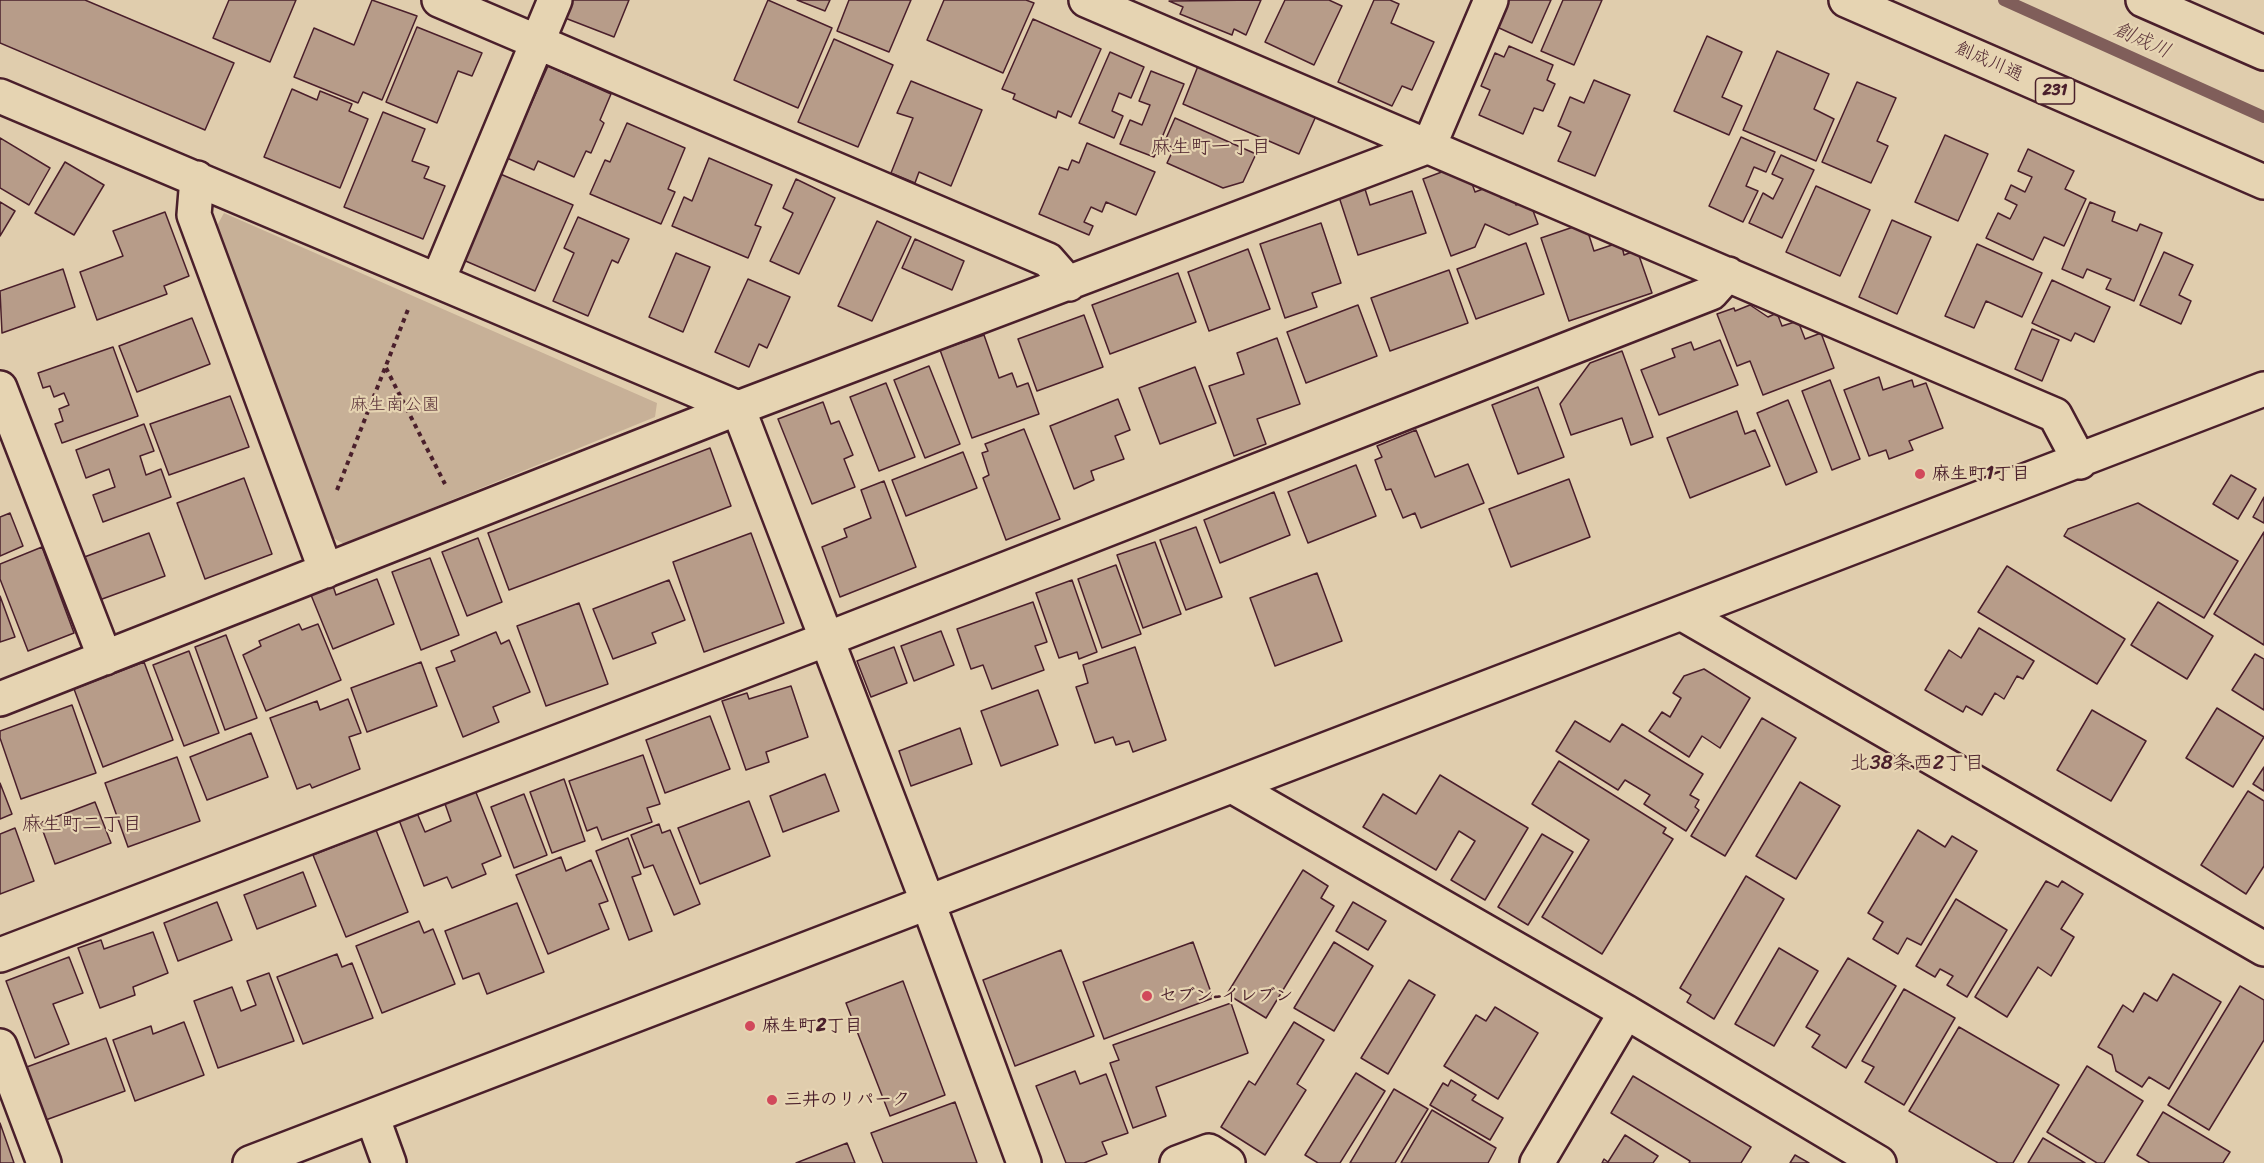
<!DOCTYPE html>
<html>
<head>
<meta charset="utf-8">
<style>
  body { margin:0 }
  canvas { display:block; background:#e0cdad }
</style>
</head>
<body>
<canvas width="2264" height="1163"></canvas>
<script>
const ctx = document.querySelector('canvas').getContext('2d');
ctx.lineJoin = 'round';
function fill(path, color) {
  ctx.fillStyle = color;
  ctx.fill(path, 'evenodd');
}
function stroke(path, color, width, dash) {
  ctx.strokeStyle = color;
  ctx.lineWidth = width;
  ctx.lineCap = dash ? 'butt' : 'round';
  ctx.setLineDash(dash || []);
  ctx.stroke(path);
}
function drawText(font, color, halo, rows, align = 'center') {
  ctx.font = font + ' Sriracha,"Klee One",sans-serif';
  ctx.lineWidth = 4.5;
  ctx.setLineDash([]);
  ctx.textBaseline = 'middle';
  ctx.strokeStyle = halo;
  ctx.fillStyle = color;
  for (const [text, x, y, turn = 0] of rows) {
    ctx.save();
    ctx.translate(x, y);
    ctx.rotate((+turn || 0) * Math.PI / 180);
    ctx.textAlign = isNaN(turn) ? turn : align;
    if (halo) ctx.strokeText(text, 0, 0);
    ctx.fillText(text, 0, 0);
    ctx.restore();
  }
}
const green = new Path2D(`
  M224,213L657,403L655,417L344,544L328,535L214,231Z`);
const stream = new Path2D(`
  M2004,0L2264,117`);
const building = new Path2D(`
  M0,0H85L234,63L205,130L0,43Z
  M229,0H296L270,62L213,38Z
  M372,0L417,16L382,100L363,92L358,103L294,77L314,28L354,45Z
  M572,0H629L614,37L565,18Z
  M768,0L832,28L798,108L734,80Z
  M797,0H830L825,11Z
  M849,0H911L889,52L837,31Z
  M944,0H1026L1034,3L1003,73L927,40Z
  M1261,0L1246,35L1234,29L1232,35L1180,14L1183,7L1169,1Z
  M1285,0H1329L1342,6L1314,65L1265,42Z
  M1374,0H1390L1399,4L1391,23L1434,42L1412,90L1402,86L1392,106L1338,82Z
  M1509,0H1551L1532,43L1497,27Z
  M1563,0H1602L1574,65L1541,51Z
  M1033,19L1101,49L1071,117L1058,111L1056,118L1013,99L1015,94L1002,89Z
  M417,27L482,53L472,76L458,71L437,123L386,102Z
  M1707,36L1742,52L1722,97L1742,106L1729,135L1674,111Z
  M834,39L893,65L858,147L798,122Z
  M1509,46L1553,65L1547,80L1555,84L1543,111L1534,108L1523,134L1479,115L1490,90L1481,86L1495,53L1504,57Z
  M1777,51L1829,74L1814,109L1834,119L1816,161L1743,130Z
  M1110,52L1144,67L1131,98L1119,93L1112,111L1123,116L1114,138L1079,123Z
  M548,66L611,94L600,120L604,123L591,153L586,151L574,177L538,161L534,170L507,158Z
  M1198,66L1316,116L1299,154L1183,104Z
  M1151,71L1184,84L1154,157L1120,144L1130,120L1142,125L1150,105L1139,101Z
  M1594,80L1630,95L1595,176L1558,161L1571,132L1558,126L1570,97L1584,103Z
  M911,81L982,110L951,186L919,172L915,183L891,173L913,118L897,113Z
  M1857,82L1896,98L1877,141L1888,146L1871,183L1822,162Z
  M292,89L317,100L320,91L352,104L349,111L368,119L340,188L264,157Z
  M383,112L425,129L412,161L429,167L424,178L445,186L423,239L344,207Z
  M1175,118L1256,154L1243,182L1223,188L1167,163L1174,148L1164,143Z
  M627,123L685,148L668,189L675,192L661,224L590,194L605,160L610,162Z
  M1945,135L1988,154L1958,221L1915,202Z
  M1741,137L1775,152L1766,172L1754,167L1746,186L1758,191L1743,222L1709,206Z
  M0,138L50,168L29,205L0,188Z
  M1087,143L1155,172L1136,215L1106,202L1102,212L1091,207L1084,222L1093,226L1089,235L1039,214L1059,167L1068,170L1072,160L1079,163Z
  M2028,149L2074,171L2065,189L2086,199L2064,246L2044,237L2033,260L1986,238L1998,213L2010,219L2017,205L2005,199L2011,185L2025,192L2032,177L2018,171Z
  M1781,155L1814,170L1782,238L1749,223L1763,193L1773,199L1783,179L1772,174Z
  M709,158L772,185L755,225L761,227L748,258L672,226L684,197L692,201Z
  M65,162L104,185L74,235L35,213Z
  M1455,167L1469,175L1475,192L1496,184L1501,198L1512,194L1516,205L1529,200L1538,224L1509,235L1485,224L1475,247L1451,256L1423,179Z
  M498,173L573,205L535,291L461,259Z
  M796,179L835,198L799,274L770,261L793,213L783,208Z
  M1816,186L1870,210L1840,276L1786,252Z
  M1365,189L1370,205L1412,191L1426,233L1358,255L1339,197Z
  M0,202L15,211L0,236Z
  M2090,202L2115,212L2112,221L2137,231L2140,224L2162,233L2134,301L2106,289L2111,279L2087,269L2083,278L2062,269Z
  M165,212L189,276L164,286L167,294L97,320L80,272L123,256L113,231Z
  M578,217L629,239L618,263L612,260L588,316L553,301L574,253L564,248Z
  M1892,220L1931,237L1897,314L1859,297Z
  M877,221L911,237L872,321L838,306Z
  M1321,223L1341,283L1312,293L1317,307L1285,318L1260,244Z
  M1585,223L1594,251L1621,242L1624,255L1637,250L1652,293L1569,321L1541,238Z
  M915,239L964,261L952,290L902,268Z
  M1526,243L1544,294L1476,319L1457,269Z
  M1977,244L2042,273L2022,317L1986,301L1974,328L1945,316Z
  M1248,249L1270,309L1209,331L1188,272Z
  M2164,252L2193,265L2179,295L2191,301L2181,324L2140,305Z
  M676,253L710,267L683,332L649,317Z
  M63,269L75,307L2,333L0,291Z
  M1449,270L1468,323L1390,351L1371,298Z
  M1178,273L1196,322L1110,354L1092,305Z
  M748,279L790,297L767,348L759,344L749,367L715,352Z
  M2052,280L2110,307L2094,342L2075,333L2071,341L2032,323Z
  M1358,305L1377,356L1306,383L1287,332Z
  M1750,305L1768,317L1777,313L1782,326L1798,321L1805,339L1821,333L1834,368L1763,395L1750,361L1737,366L1717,314L1734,308L1735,311Z
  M1084,315L1103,367L1037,391L1018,339Z
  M192,318L210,364L137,392L119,346Z
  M2032,329L2059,340L2042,381L2015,369Z
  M984,335L999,378L1012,373L1017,387L1028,383L1039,414L972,438L940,350Z
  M1277,338L1300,404L1257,419L1266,444L1234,456L1209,386L1244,374L1237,353Z
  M1720,340L1738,385L1659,415L1641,370L1675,357L1672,349L1691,342L1694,350Z
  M113,347L138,416L62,443L55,424L63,421L59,409L69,405L64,393L54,397L50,386L43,388L38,373Z
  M1622,351L1653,437L1631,445L1622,418L1571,435L1560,404L1590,363Z
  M929,366L960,444L925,458L894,380Z
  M1195,367L1216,423L1160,444L1139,388Z
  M1879,377L1883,390L1912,380L1914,387L1926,383L1943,428L1909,441L1913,450L1889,459L1886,450L1869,456L1844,390Z
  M1830,380L1860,459L1832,470L1802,391Z
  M886,383L915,457L879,471L850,397Z
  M1538,387L1564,457L1518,474L1492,405Z
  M230,396L249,447L169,475L150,424Z
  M1118,399L1130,430L1115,436L1124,459L1091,471L1094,480L1074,489L1050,426Z
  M1788,400L1817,472L1786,485L1757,413Z
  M823,402L831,424L839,421L853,455L844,459L855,487L812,504L778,419Z
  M1737,411L1745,434L1755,430L1770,466L1690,498L1667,438Z
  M144,424L154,451L140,456L146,475L161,469L171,497L103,522L93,495L115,487L109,469L86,478L76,450Z
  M1024,429L1060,519L1006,540L983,478L989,475L982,453L988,451L985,444Z
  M1416,430L1435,477L1468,464L1484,503L1421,528L1415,513L1403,518L1391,489L1386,490L1375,460L1382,457L1377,446Z
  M710,448L731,506L509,590L488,533Z
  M963,452L977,488L906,516L892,480Z
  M1356,465L1376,516L1308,543L1288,492Z
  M2231,475L2256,489L2238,519L2213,504Z
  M244,478L272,554L205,579L177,503Z
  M1569,479L1590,537L1511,567L1489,509Z
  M884,481L916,567L840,597L822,547L847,537L844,529L871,518L861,490Z
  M1274,492L1290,535L1220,563L1204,520Z
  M2264,497V523L2253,517Z
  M2138,503L2238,561L2204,618L2064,536L2068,529Z
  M10,513L23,546L0,556V517Z
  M1196,527L1222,597L1186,610L1160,540Z
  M2264,532V645L2214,614Z
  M149,533L165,576L94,602L79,559Z
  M751,533L784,623L704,652L673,562Z
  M478,538L502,602L467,616L442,552Z
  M1155,542L1181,614L1143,628L1117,555Z
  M42,547L74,633L28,651L0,579V564Z
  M430,558L459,635L421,650L392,572Z
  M1116,565L1141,634L1102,648L1078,579Z
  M2007,566L2125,639L2097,684L1978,612Z
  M1317,573L1342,641L1275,666L1250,598Z
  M377,579L394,624L333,649L311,595L333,586L336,595Z
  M669,580L685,620L652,633L656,643L613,659L593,609Z
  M1072,580L1097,652L1079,659L1077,652L1059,658L1036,593Z
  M0,596L15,637L0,642Z
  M1033,602L1047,642L1035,646L1044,670L992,689L983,665L971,669L957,629Z
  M2158,602L2213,636L2187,679L2131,645Z
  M579,603L608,684L546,706L517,626Z
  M299,624L302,630L318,624L341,680L266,711L243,655L261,646L259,641Z
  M1979,628L2034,661L2023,679L2017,676L2004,699L1995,693L1982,715L1966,706L1963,712L1925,690L1949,650L1961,658Z
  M941,631L954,665L914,681L901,646Z
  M496,632L501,644L509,640L530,692L493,707L499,722L463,737L436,668L455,661L451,651Z
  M226,635L257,718L225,730L195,647Z
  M894,647L907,683L871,697L857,661Z
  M1135,647L1166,740L1133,752L1129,741L1116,745L1113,737L1095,743L1076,687L1088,683L1083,665Z
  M189,651L219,733L184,746L153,665Z
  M2255,654L2264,659V710L2232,690Z
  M144,662L173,740L103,767L74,689Z
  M421,662L437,706L367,732L351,688Z
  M1704,669L1750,698L1720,748L1702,736L1689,757L1649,731L1662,712L1670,717L1681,698L1673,693L1684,676Z
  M791,686L808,737L766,752L769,762L746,770L722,701L747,693L749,699Z
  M1038,690L1058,745L1001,766L981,711Z
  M348,699L361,733L349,737L360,769L312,788L310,784L297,789L270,718L317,701L320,710Z
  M72,705L96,773L21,799L0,738V731Z
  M2217,708L2264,737L2233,787L2186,758Z
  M2092,710L2146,741L2111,801L2057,770Z
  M710,716L730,769L665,793L646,740Z
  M1762,718L1796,738L1725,856L1691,836Z
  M1575,721L1610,742L1622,724L1703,774L1690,795L1699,800L1695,807L1699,810L1686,831L1644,804L1650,795L1625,780L1618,790L1556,751Z
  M960,728L972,764L911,786L899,751Z
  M251,733L268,777L207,800L190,757Z
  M643,755L660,804L647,808L652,822L602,840L597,827L587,831L569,781Z
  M177,757L200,821L128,847L105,783Z
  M1559,761L1666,828L1663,833L1673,839L1602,954L1542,917L1589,840L1532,804Z
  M2264,767V791L2253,784Z
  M825,774L839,811L783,832L770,796Z
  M1440,775L1528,828L1485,900L1451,880L1475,841L1459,831L1436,870L1363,827L1383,794L1416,814Z
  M564,779L585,841L552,853L530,792Z
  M1800,782L1840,806L1796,879L1756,856Z
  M0,783L12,814L0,819Z
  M475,790L501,856L482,864L486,874L452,888L447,877L424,886L399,820L417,813L425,832L451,821L444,801Z
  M2248,791L2264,801V866L2246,894L2201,865Z
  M524,794L547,855L514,868L491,807Z
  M749,801L770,856L700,884L678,828Z
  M95,802L111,843L55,864L40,823Z
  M659,824L662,833L670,830L700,904L674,915L653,865L644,868L631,835Z
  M15,828L34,881L0,894V834Z
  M376,830L408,912L346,937L313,855Z
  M1918,830L1945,847L1952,836L1977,851L1921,945L1907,938L1898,954L1873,939L1883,922L1868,913Z
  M1542,834L1573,852L1528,925L1498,907Z
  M628,838L641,874L632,877L652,931L629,940L596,851Z
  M561,857L566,871L591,860L608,901L599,904L609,929L548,954L516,875Z
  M1303,870L1328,886L1321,898L1334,906L1266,1018L1227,994Z
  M303,872L316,906L257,929L244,895Z
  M1746,876L1784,899L1714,1019L1687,1002L1691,995L1680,988Z
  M2046,881L2058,887L2062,881L2083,894L2061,929L2074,937L2051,976L2038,967L2007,1017L1975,997Z
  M1956,899L2007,930L1967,997L1947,985L1953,976L1940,969L1935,977L1916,966Z
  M217,902L232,940L178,961L164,923Z
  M1353,902L1386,921L1368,950L1336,931Z
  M517,903L544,972L487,994L479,973L463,979L445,931Z
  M419,921L424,933L433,929L455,984L382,1013L356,946Z
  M153,932L168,973L133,987L135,995L100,1008L78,948L101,940L104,949Z
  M1193,942L1213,998L1104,1039L1083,982Z
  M1334,942L1373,966L1334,1031L1294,1008Z
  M1779,948L1818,971L1774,1046L1735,1024Z
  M1061,950L1094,1036L1015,1066L983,980Z
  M337,954L342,967L352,963L373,1018L303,1044L277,977Z
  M69,957L83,993L53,1004L69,1044L35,1058L6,981Z
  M1848,958L1896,986L1846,1068L1812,1047L1820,1035L1806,1027Z
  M269,973L294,1041L218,1068L194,1001L232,987L241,1011L256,1005L247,981Z
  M2173,974L2221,1002L2169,1089L2149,1077L2142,1087L2116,1071L2112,1055L2098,1047L2123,1005L2133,1012L2144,993L2157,1001Z
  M1409,980L1435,995L1388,1074L1361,1058Z
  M903,981L945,1095L890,1116L846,1003Z
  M2240,986L2264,1000V1040L2209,1130L2168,1105Z
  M1904,989L1955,1018L1904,1105L1865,1082L1874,1067L1862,1061Z
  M1231,1003L1248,1053L1156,1087L1166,1116L1133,1128L1110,1063L1119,1060L1113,1045Z
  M1495,1007L1538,1033L1498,1099L1444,1066L1476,1015L1486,1021Z
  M184,1022L204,1075L135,1101L113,1040L151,1026L153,1034Z
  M1294,1022L1324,1040L1297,1084L1306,1090L1265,1155L1221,1127L1249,1081L1255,1085Z
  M1959,1027L2059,1085L2013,1163H1998L1909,1111Z
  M106,1038L125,1091L43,1121L24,1068Z
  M2087,1066L2143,1101L2104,1163H2097L2047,1132Z
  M1075,1071L1080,1084L1106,1074L1128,1133L1102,1142L1107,1154L1084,1163H1066L1036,1086Z
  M1356,1073L1385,1091L1340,1163H1318L1305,1155Z
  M1633,1076L1751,1147L1741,1163H1689L1690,1161L1611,1113Z
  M1451,1080L1476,1095L1472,1100L1503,1118L1490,1140L1430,1105L1443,1083L1448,1086Z
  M1394,1089L1428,1109L1395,1163H1350Z
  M955,1102L977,1163H883L871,1133Z
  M1432,1110L1496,1148L1488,1163H1401Z
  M2163,1112L2230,1152L2223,1163H2150L2137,1155Z
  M0,1123L14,1163H0Z
  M1625,1135L1658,1156L1653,1163H1602L1604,1159L1608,1162Z
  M2043,1138L2085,1163H2028Z
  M847,1143L855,1163H796Z
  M1795,1155L1809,1163H1790Z`);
const path = new Path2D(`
  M386,368L445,484
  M337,490L409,307`);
const minor = new Path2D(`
  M439,0L1048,260L1069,284
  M1086,0L2055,415L2080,462
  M0,96L738,408L928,903L1024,1163
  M197,178L194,215L326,571
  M438,280L555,0
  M0,388L105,658
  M1681,613L2264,949
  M0,699L738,408L1429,146L1491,0
  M1232,786L1626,1012L1879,1163
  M0,955L827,639L1711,293L1728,274
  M0,1046L44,1163
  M372,1116L389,1163
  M250,1163L2264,389
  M1177,1163L1209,1151L1228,1163
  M1537,1163L1626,1012`);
const highway = new Path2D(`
  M1846,0L2264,182
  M2143,0L2264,53`);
const markers = [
  [1920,474,6,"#d1495b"],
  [1147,996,6,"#d1495b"],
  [750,1026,6,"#d1495b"],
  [772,1100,6,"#d1495b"]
];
const shields = [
  [2055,91,39]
];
const shieldNames = [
  ["231",2055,91]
];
const streetNames = [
  ["創成川通",1989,62,24]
];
const parkNames = [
  ["麻生南公園",395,405]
];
const poiNames = [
  ["麻生町1丁目",1932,474],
  ["セブン-イレブン",1159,996],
  ["麻生町2丁目",762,1026],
  ["三井のリパーク",784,1100]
];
const waterNames = [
  ["創成川",2142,41,24]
];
const neighbourhoodNames = [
  ["麻生町一丁目",1211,148],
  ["北38条西2丁目",1917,764],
  ["麻生町二丁目",82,825]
];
fill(green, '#c7b097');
stroke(stream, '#805e5a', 12);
fill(building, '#b79c89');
stroke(building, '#4a1f2b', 1.5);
stroke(minor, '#4a1f2b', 38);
stroke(highway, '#4a1f2b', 38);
stroke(path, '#4a1f2b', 4, [4.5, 4.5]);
stroke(minor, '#e6d4b2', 33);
stroke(highway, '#e6d4b2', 33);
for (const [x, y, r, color] of markers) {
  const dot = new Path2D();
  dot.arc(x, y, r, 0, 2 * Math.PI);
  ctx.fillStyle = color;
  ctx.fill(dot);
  stroke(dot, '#e6d4b2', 2);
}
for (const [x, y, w] of shields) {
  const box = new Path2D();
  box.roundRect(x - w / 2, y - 13, w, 26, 4.5);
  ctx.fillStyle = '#e6d4b2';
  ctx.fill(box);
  stroke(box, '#4a1f2b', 1.5);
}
drawText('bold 16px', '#4a1f2b', null, shieldNames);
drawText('18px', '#4a1f2b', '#e6d4b2', streetNames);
drawText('18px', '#5d353b', '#e6d4b2', parkNames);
drawText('bold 18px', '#4a1f2b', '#e6d4b2', poiNames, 'left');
drawText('italic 20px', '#60393e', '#e6d4b2', waterNames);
drawText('20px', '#4a1f2b', '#e6d4b2', neighbourhoodNames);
</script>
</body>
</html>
